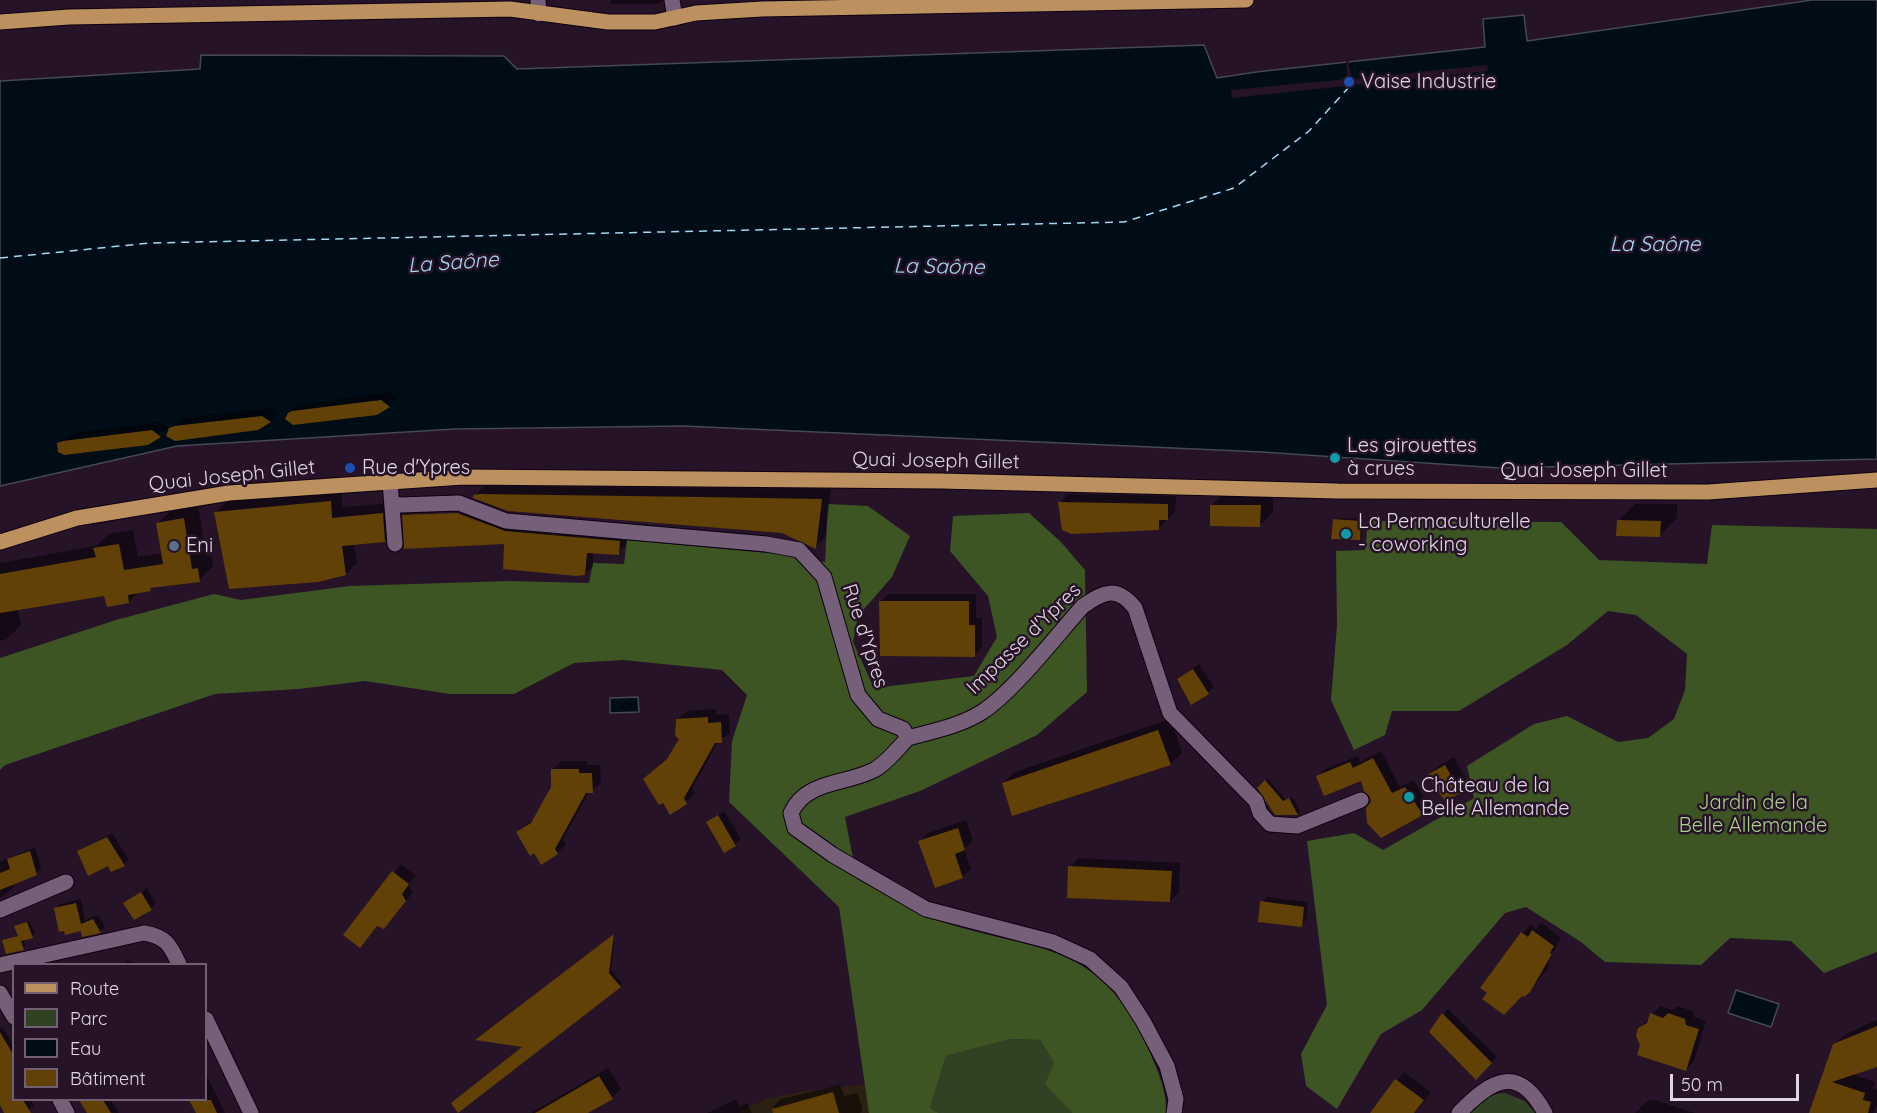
<!DOCTYPE html>
<html>
<head>
<meta charset="utf-8">
<style>
  body { margin:0 }
  #map { position:relative; width:1877px; height:1113px; overflow:hidden; background:#261328; font-family:Quicksand,sans-serif }
  canvas { display:block }
  .legend { position:absolute; left:12px; top:963px; width:195px; height:138px; box-sizing:border-box; background:#261328; border:2px solid #716072; margin:0; padding:8px 10px; list-style:none; font-size:18px; color:#e1d4e2 }
  .legend li { display:flex; align-items:center; gap:12px; height:30px }
  .legend b { width:30px; border:2px solid #716072 }
  .scale { position:absolute; left:1670px; top:1074px; width:129px; height:27px; box-sizing:border-box; border:3px solid #e1d4e2; border-top:0; padding-left:8px; font-size:18px; line-height:21px; white-space:nowrap; color:#e1d4e2; -webkit-text-stroke:4px #261328; paint-order:stroke }
</style>
</head>
<body>
<div id="map">
<canvas width="1877" height="1113"></canvas>
<ul class="legend">
<li><b style="height:8px;background:#bc915f"></b>Route</li>
<li><b style="height:16px;background:#314123"></b>Parc</li>
<li><b style="height:16px;background:#000d16"></b>Eau</li>
<li><b style="height:16px;background:#614105"></b>Bâtiment</li>
</ul>
<div class="scale">50 m</div>
</div>
<script>
const ctx = document.querySelector('canvas').getContext('2d');
ctx.lineJoin = 'round';
function fill(path, color) {
  ctx.fillStyle = color;
  ctx.fill(path, 'evenodd');
}
function stroke(path, color, width, dash) {
  ctx.strokeStyle = color;
  ctx.lineWidth = width;
  ctx.lineCap = dash ? 'butt' : 'round';
  ctx.setLineDash(dash || []);
  ctx.stroke(path);
}
function drawText(font, color, halo, rows, align = 'center') {
  ctx.font = font + ' Quicksand,sans-serif';
  ctx.lineWidth = 5;
  ctx.setLineDash([]);
  ctx.textBaseline = 'middle';
  ctx.strokeStyle = halo;
  ctx.fillStyle = color;
  for (const [text, x, y, turn = 0] of rows) {
    ctx.save();
    ctx.translate(x, y);
    ctx.rotate((+turn || 0) * Math.PI / 180);
    ctx.textAlign = isNaN(turn) ? turn : align;
    if (halo) ctx.strokeText(text, 0, 0);
    ctx.fillText(text, 0, 0);
    ctx.restore();
  }
}
const education = new Path2D(`
  M869,1084L884,1113H740L739,1111L769,1098L804,1091Z`);
const green = new Path2D(`
  M1009,1039L1040,1040L1054,1063L1046,1084L1072,1113H939L930,1108L946,1056Z
  M1505,1093L1525,1101L1535,1113H1468C1479,1101 1488,1094 1505,1093Z`);
const forest = new Path2D(`
  M828,504L868,506L910,536L892,577L858,616L853,642L874,688L974,676L997,637L988,596L950,551L953,516L1029,513L1061,542L1085,570L1087,692L1037,735L920,791L845,817L857,879C880,891 904,907 929,917C1026,954 1093,932 1146,1044C1156,1067 1167,1088 1166,1113H1072L1045,1084L1054,1063L1040,1040L1010,1039L946,1056L930,1108L939,1113H869L839,907L729,802L732,741L747,695L722,670L623,660L574,663L514,694H450L365,681L298,689L215,694L5,765L0,770V658L116,620L214,594L241,600L350,586L508,581L589,583L593,563L624,564L627,540L789,555L825,562Z
  M1368,521L1561,522L1599,560L1707,564L1712,525L1877,529V952L1824,973L1791,941L1730,938L1701,965L1605,962L1581,942L1526,907L1505,913L1422,1010L1381,1034L1337,1109L1306,1086L1301,1054L1327,1005L1307,841L1354,833L1383,850L1474,798L1467,766L1534,724L1567,716L1618,742L1648,738L1674,719L1685,690L1687,654L1636,615L1608,611L1567,645L1459,711H1392L1385,735L1354,750L1331,700L1337,625L1336,551L1365,550Z`);
const water = new Path2D(`
  M1812,0H1877V459L1499,468L1262,452L683,426L455,429L177,446L0,486V81L200,69L201,55L504,56L517,69L1204,45L1217,78L1256,72L1485,47L1483,19L1524,15L1527,41Z
  M638,697L639,712L610,713V698Z
  M1736,990L1779,1004L1771,1027L1728,1013Z`);
const pier = new Path2D(`
  M1346,59H1348L1352,79L1487,65L1488,71L1232,98L1231,90L1347,79Z`);
const shadow = new Path2D(`
  M611,0H663L658,4H611Z
  M390,392L397,398L376,413H289L298,405Z
  M271,408L278,413L258,429H170L184,418Z
  M161,422L168,428L147,443L58,444L73,433Z
  M484,486L831,489L825,537L816,547L782,531L475,496Z
  M341,491L343,507L393,503L396,530L384,541L354,544L357,563L346,574L216,512L227,501Z
  M1225,492H1273V512L1259,526L1212,505Z
  M1068,494L1176,496L1175,511L1158,529L1060,503Z
  M1635,504H1677V518L1660,535L1618,521Z
  M198,505L206,556L211,555L213,566L199,580L153,587L139,591L129,602L105,594L17,608L21,625L7,639L0,641V563L96,546L109,534L133,530L138,557L162,553L158,523L172,509Z
  M466,506L513,523L627,534L626,545L618,553L593,552V566L585,574L506,542L404,515L412,508ZM465,511V514L410,516V513Z
  M1336,518L1362,519V536L1359,539L1334,520Z
  M889,594H976V618H982V647L974,655L881,601Z
  M1199,664L1214,687L1208,693L1178,679Z
  M716,709V715L729,714L730,733L718,741L692,789L695,794L671,813L645,779L671,757L681,739L678,719L687,711Z
  M1170,719L1182,752L1171,764L1003,783L1015,772Z
  M1381,751L1400,787L1413,780L1429,806L1422,813L1381,836L1372,796L1363,778L1318,777L1325,769L1358,756L1360,762Z
  M1454,757L1468,783L1460,791L1429,775L1438,766Z
  M561,761H587V765H600L601,783L589,792L563,839L566,845L557,853L534,851L518,832L535,818L553,787L552,770Z
  M1268,779L1286,800L1292,797L1300,811L1298,813H1275L1259,788Z
  M724,811L741,839L735,845L708,823Z
  M966,820L973,840L964,849L971,869L962,877L920,842L928,833Z
  M112,833L129,860L124,864L112,870L109,864L79,851Z
  M35,847L41,868L36,874L16,882L12,889L0,898V862Z
  M1078,858L1180,863L1179,892L1170,901L1070,867Z
  M401,864L416,876L408,885L413,892L392,920L384,928L378,925L360,946L345,935Z
  M147,888L156,903L151,908L125,903Z
  M1267,897L1308,902L1306,920L1301,925L1262,902Z
  M81,899L85,920L98,915L105,927L100,931L83,935L82,929L55,909L60,904Z
  M29,921L35,934L23,939L26,946L23,948L4,940L20,935L16,926Z
  M1542,923L1561,938L1549,960L1548,969L1532,987L1489,992L1482,988L1523,933L1531,925L1536,929Z
  M615,934L611,970L622,983L620,986L525,1046L479,1039Z
  M127,960L136,964H123Z
  M1660,1006L1672,1010L1677,1006L1693,1011L1694,1017L1706,1021L1694,1061L1686,1069L1642,1045L1639,1029Z
  M1448,1009L1497,1057L1476,1078L1443,1014Z
  M1877,1020V1061L1851,1074L1875,1082L1873,1089L1877,1090V1105L1874,1113H1811L1834,1045L1846,1034Z
  M2,1027L14,1046V1100H31L34,1105L25,1113H6L0,1102V1029Z
  M608,1068L621,1089L612,1097L585,1113H531Z
  M1404,1072L1431,1092L1415,1113H1372Z
  M206,1074L225,1113H197L190,1100H206Z
  M840,1085L844,1096L857,1093L863,1110L860,1113H775L773,1107L781,1099Z
  M736,1099L740,1106L747,1103L752,1113H707Z
  M81,1100H111L119,1113L88,1112Z
  M1655,1100L1695,1113H1635L1647,1101Z`);
const ferry = new Path2D(`
  M0,258L150,243L1124,222L1234,188L1309,131L1350,86`);
const building = new Path2D(`
  M381,400L390,407L377,415L293,425L285,419L288,413L292,411Z
  M262,416L271,422L258,430L175,441L166,436L169,428L174,426Z
  M152,430L161,437L148,445L64,455L58,452L57,443L63,441Z
  M480,494L702,497L822,499L816,549L782,533L508,511L473,498V495Z
  M331,501L332,518L383,513L385,542L342,546L346,575L318,582L229,589L214,512Z
  M1058,502L1168,504V520H1159V530L1071,534L1062,530Z
  M1210,505H1261L1260,527L1210,526Z
  M457,513L505,531L620,541L619,555L587,553L585,575L576,576L503,569L504,544L404,549L402,515Z
  M184,518L192,569L198,568L200,582L150,588L151,591L128,595L129,603L107,607L104,596L0,613V574L96,557L93,548L119,544L124,570L163,564L156,523Z
  M1333,519L1361,521L1360,540L1331,539Z
  M1617,520L1661,521L1660,537L1616,536Z
  M879,601H969V625H975V657L880,656Z
  M1193,669L1209,694L1191,705L1177,679Z
  M708,717V723L721,722L722,743H715L684,798L687,804L670,815L663,803L659,805L643,779L667,759L679,739L675,736L676,719Z
  M1158,730L1171,765L1012,816L1002,783Z
  M1373,758L1392,793L1405,787L1423,815L1381,838L1367,823L1366,808L1371,802L1370,797L1364,791L1361,781L1324,796L1316,776L1350,762L1353,768Z
  M1445,765L1461,793L1445,801L1427,775Z
  M551,769H579V773H592L593,793H586L555,849L558,854L541,865L534,853L530,856L516,832L531,823L551,787Z
  M1265,780L1283,801L1289,798L1298,815H1275L1257,788Z
  M718,815L736,846L724,853L706,822Z
  M958,828L965,850L955,854L963,878L935,888L918,841Z
  M107,837L125,866L111,872L108,866L88,876L77,851Z
  M30,851L37,875L0,890V873L10,869L7,859Z
  M1068,866L1172,871L1170,902L1067,898Z
  M392,871L409,884L402,894L406,901L384,929L377,926L360,948L343,935Z
  M141,892L152,910L134,920L123,903Z
  M1260,901L1304,907L1302,927L1258,922Z
  M76,903L81,924L93,919L101,933L82,937L81,931L65,935L64,931L59,932L54,908Z
  M27,922L33,938L21,941L24,950L6,954L2,940L18,936L14,926Z
  M1532,930L1554,946L1550,953L1552,954L1530,992L1524,997L1522,996L1504,1015L1482,999L1487,993L1480,988L1521,932L1528,937Z
  M614,934L609,973L621,987L458,1113L451,1103L522,1047L475,1040Z
  M1442,1013L1492,1063L1476,1080L1429,1032Z
  M1650,1013L1663,1018L1668,1013L1685,1019L1686,1025L1699,1029L1686,1071L1637,1055L1640,1045L1636,1036L1638,1028L1647,1023Z
  M1877,1026V1067L1832,1082L1865,1093L1863,1100L1871,1102L1868,1113H1809L1833,1044Z
  M0,1032L14,1056V1100H23L31,1113H4L0,1105Z
  M599,1076L613,1099L588,1113H535Z
  M1395,1079L1424,1100L1414,1113H1370Z
  M833,1092L839,1113H773L772,1109Z
  M79,1100H103L111,1113H87Z
  M189,1100H211L217,1113H196Z`);
const street = new Path2D(`
  M538,0L539,14
  M672,0L675,18
  M390,482L395,544
  M393,503L400,505L459,503L506,521L766,544L799,550L824,577L858,695L878,719L903,729L908,738C898,748 887,763 874,770C845,785 806,780 791,813L795,828L833,855L926,909L1053,942L1090,959L1121,987L1143,1021L1167,1066L1176,1099L1174,1113
  M908,738C933,731 960,726 982,712C1014,691 1056,636 1083,606C1105,591 1117,586 1135,608L1170,713L1256,801L1260,813L1270,824L1297,826L1361,800
  M0,910L66,882
  M0,965L144,933C167,937 170,945 179,964
  M0,993L14,1017
  M206,1019L251,1113
  M60,1100L67,1113
  M1459,1113C1491,1080 1518,1063 1545,1113`);
const primary = new Path2D(`
  M0,22L69,17L510,9L608,22H655L696,13L762,9L1246,0
  M0,542L77,518L229,493L463,477L941,481L1337,491L1708,492L1877,480`);
const markers = [
  [1349,82,6,"#1a4fb4"],
  [1335,458,6,"#0f9aa8"],
  [350,468,6,"#1a4fb4"],
  [1346,534,6,"#0f9aa8"],
  [174,546,6,"#5c6f8a"],
  [1409,797,6,"#0f9aa8"]
];
const poiNames = [
  ["Vaise Industrie",1361,82],
  ["Les girouettes",1347,446],
  ["à crues",1347,469],
  ["Rue d'Ypres",362,468],
  ["La Permaculturelle",1358,522],
  ["- coworking",1358,545],
  ["Eni",186,546],
  ["Château de la",1421,786],
  ["Belle Allemande",1421,809]
];
const streetNames = [
  ["Quai Joseph Gillet",936,461,1],
  ["Quai Joseph Gillet",1584,471],
  ["Quai Joseph Gillet",232,476,-6],
  ["Rue d'Ypres",865,636,72],
  ["Impasse d'Ypres",1024,639,-44]
];
const parkNames = [
  ["Jardin de la",1753,803],
  ["Belle Allemande",1753,826]
];
const waterNames = [
  ["La Saône",1655,245],
  ["La Saône",453,263,-4],
  ["La Saône",939,267,1]
];
fill(education, '#2b2012');
fill(green, '#314123');
fill(forest, '#3c5523');
fill(water, '#000d16');
stroke(water, '#444953', 1.5);
fill(pier, '#261328');
fill(shadow, '#0007');
stroke(ferry, '#a4d9f4', 1.5, [8, 6]);
fill(building, '#614105');
stroke(street, '#0e0111', 17);
stroke(primary, '#0e0111', 17);
stroke(street, '#766079', 15);
stroke(primary, '#bc915f', 15);
for (const [x, y, r, color] of markers) {
  const dot = new Path2D();
  dot.arc(x, y, r, 0, 2 * Math.PI);
  ctx.fillStyle = color;
  ctx.fill(dot);
  stroke(dot, '#261328', 2);
}
drawText('20px', '#e1d4e2', '#261328', poiNames, 'left');
drawText('20px', '#e1d4e2', '#261328', streetNames);
drawText('20px', '#aad285', '#261328', parkNames);
drawText('italic 21px', '#a4d9f4', '#261328', waterNames);
</script>
</body>
</html>
